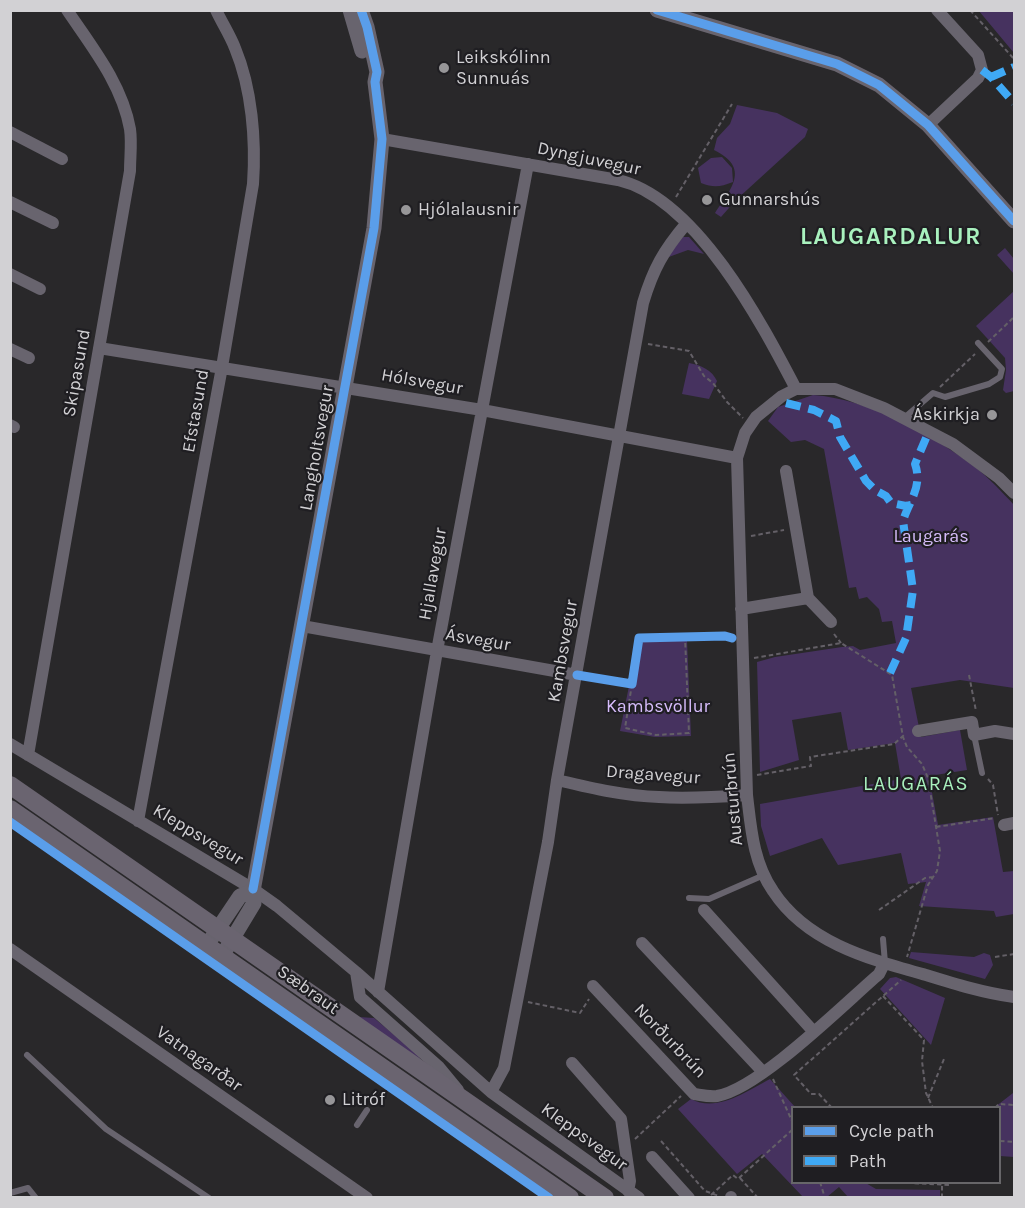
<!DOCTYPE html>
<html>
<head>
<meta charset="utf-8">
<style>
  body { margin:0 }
  #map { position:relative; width:1025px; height:1208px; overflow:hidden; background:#29282a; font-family:Karla,sans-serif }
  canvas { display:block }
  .frame { position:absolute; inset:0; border:12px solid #d2d1d4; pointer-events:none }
  .legend { position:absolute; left:791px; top:1106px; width:210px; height:78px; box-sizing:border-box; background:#1f1e22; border:2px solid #676669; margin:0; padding:8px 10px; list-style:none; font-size:18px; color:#d2d1d4 }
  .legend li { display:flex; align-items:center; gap:12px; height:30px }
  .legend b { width:30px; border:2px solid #676669 }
</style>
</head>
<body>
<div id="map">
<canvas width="1025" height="1208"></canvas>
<div class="frame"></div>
<ul class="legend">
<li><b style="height:8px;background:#5a9eea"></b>Cycle path</li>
<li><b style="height:8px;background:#3fa9f5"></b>Path</li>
</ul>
</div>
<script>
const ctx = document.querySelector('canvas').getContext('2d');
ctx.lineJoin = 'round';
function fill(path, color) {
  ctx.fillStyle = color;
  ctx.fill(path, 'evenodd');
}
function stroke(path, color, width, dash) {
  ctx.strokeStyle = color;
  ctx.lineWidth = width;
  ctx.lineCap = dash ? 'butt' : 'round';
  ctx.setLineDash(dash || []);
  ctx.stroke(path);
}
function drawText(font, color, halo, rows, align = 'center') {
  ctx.font = font + ' Karla,sans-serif';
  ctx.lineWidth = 4.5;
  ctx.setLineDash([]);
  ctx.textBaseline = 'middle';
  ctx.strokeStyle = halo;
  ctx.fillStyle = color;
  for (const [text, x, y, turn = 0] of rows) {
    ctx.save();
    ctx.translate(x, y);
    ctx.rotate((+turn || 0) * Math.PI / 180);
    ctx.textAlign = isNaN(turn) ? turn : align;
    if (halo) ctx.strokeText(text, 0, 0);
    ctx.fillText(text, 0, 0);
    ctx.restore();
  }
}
const green = new Path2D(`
  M979,11H1014V53Z
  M737,105L777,113L808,129L805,137L736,200L721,217L715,213C731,189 751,168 714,150L717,138L730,124Z
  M722,157L732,168L733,182C720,187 714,188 701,183L698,168L711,158Z
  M683,237H689L704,254L688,250L666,258Z
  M1005,248L1014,259V274L997,255Z
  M1014,291V391L1006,393L1003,390L1006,370L1005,358L976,326Z
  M689,363C701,365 712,370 717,381L709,399L682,394Z
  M813,395C869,399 931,434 975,467C989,478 1002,492 1014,505V688L960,680L911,688L921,737L960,730L967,770L929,776L938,825L993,817L1003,872L1014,871V914L996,917L994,911L919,906L926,882L908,884L901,853L838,865L822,838L770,856L761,826L760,804L901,779L895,743L848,750L841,712L792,720L799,760L760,772L757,662L775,657L842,647L853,646L860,650L896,643L892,621L882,622L879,609L867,597L859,599L856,587L849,588L824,449L805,440L791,442L768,421L778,407Z
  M683,638L687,640L691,736L655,737L620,731L629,686L634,687L640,640Z
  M911,952L974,957L984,953L990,955L993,965L985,979L909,958Z
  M896,977L945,998L931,1045L880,989L890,978Z
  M359,1017L374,1018L417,1054L423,1063Z
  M770,1079L795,1107L792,1108V1182H864L876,1189L940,1190V1197H848L839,1187L827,1197H803L762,1154L737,1174L678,1109L691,1099C717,1113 747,1091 770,1079Z
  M1013,1093H1014V1157L1000,1156V1108L995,1107Z`);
const path = new Path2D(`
  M970,10L1014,59
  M676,197L732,104
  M988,342L1014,317
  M648,344L689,351L704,376L713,383L727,402L743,418
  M940,387L975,354
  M751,536L784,530
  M834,634L841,643
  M754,658L841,643L892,675L903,737L907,747L922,764L928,778L940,851L937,871L928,885L907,957
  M969,675L976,711
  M632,684L625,728L656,735L689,733L685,637
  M757,775L811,766L810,757L894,744L904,735
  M988,779L993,785L998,815
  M936,827L995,818
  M879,910L925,878L933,877
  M995,957L1014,954
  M883,996L924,1040L922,1061L926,1093L933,1108
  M528,1002L580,1013L589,999
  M773,1079L792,1121
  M928,1098L944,1059
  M832,1108L819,1094H811L794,1075L901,980
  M995,1108L999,1104L1014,1105
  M635,1139L681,1096
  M661,1141L705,1191L719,1196
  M1000,1141L1014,1142
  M740,1178L758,1198
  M820,1182L825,1198
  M892,1182L949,1185V1182
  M711,1195L733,1175L738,1179L792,1130
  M942,1198V1185`);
const service = new Path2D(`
  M904,418L933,393L945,397L989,384L1000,377L1002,369L978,343
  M974,735L982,773
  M689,898L709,899L764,875
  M883,939L885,963
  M27,1055L106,1129L209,1198
  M357,1125L367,1110
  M10,1193L28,1188L36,1198`);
const minor = new Path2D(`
  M928,125L978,78L982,70L978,55L937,10
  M10,132L62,159
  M382,139L618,180C696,198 761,322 796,389
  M10,202L53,223
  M10,274L40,289
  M99,348L482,410L737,458
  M10,349L29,358
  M10,425L14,427
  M786,471L808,598L831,622
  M1014,493L999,478L953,444L884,408L835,389H796L782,396L756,417L745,433L737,458L747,795C751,828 753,862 773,891C807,943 869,959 926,975C955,984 984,993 1014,997
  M741,609L808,598
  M302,626L577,675
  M918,731L972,722L974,735L995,731L1014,734
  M10,744L253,889L277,906L356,972L491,1092L639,1198
  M28,755L130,171C130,157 132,143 130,129C122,84 92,47 67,10
  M557,780C591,788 624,796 659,797C688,799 718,797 747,795
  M138,821L222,367L253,184C256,140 252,89 235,48C230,35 222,23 216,10
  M1004,825L1014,823
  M704,910L813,1031
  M642,943L763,1072
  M10,949L367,1198
  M356,972L360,997L439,1067L458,1090
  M593,986L694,1094C701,1095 709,1097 717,1096C759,1089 844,1004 879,974L884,964
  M378,992L437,651L528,164
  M572,1063L621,1119L630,1181L628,1191
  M491,1092L504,1068L548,842L557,780L643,303C653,269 664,250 686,224
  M652,1157L689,1198
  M731,1197V1198`);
const tertiary = new Path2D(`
  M350,10L362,51
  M657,10L837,64L879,85L928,125L1014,221
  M207,945L240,896L253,891
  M222,956L254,903L253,891L374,228L382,139L375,82L377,72L367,27L361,10`);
const primary = new Path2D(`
  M10,785L605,1198
  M10,809L570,1198`);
const quiet = new Path2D(`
  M982,70L991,77L1014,103
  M991,77L1014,67
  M786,403L814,410L836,421L840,437L866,481L875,490L886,496L891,503L906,506L911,505
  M890,673L906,638L913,590L903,521C909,501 923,487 915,464L929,431`);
const cycleway = new Path2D(`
  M657,10L837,64L879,85L928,125L1014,221
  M577,675L632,684L639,638L725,636L732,638
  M10,822L549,1198
  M253,889L374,228L382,139L375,82L377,72L367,27L361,10`);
const markers = [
  [444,68,6,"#979698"],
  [707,200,6,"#979698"],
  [406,210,6,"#979698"],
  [992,415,6,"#979698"],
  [330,1100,6,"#979698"]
];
const poiNames = [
  ["Leikskólinn",456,58],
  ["Sunnuás",456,79],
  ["Gunnarshús",719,200],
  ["Hjólalausnir",418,210],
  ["Áskirkja",980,415,"right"],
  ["Litróf",342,1100]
];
const streetNames = [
  ["Dyngjuvegur",589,159,12],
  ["Skipasund",77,373,-80],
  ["Hólsvegur",422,382,10],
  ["Efstasund",196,411,-80],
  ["Langholtsvegur",317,448,-80],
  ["Hjallavegur",433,574,-80],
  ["Ásvegur",478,640,10],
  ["Kambsvegur",563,651,-80],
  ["Dragavegur",653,775,4],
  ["Austurbrún",733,799,-95],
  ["Kleppsvegur",198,835,31],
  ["Sæbraut",308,990,35],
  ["Norðurbrún",670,1041,46],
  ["Vatnagarðar",199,1059,35],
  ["Kleppsvegur",584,1137,36]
];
const parkNames = [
  ["Laugarás",931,537],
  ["Kambsvöllur",658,707]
];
const neighbourhoodNames = [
  ["LAUGARÁS",916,784]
];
const districtNames = [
  ["LAUGARDALUR",891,237]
];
fill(green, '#46325f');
stroke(path, '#646067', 2, [4.5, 3]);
stroke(service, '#68646e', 6);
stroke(minor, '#68646e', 12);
stroke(tertiary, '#68646e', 15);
stroke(primary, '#6a6470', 18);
stroke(quiet, '#3fa9f5', 8, [15, 8]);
stroke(cycleway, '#5a9eea', 9);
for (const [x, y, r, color] of markers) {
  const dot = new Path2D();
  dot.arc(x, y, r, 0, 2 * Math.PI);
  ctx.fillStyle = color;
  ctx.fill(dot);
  stroke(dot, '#1f1e22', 2);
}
drawText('18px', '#d2d1d4', '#1f1e22', poiNames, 'left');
drawText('18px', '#d2d1d4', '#1f1e22', streetNames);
drawText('18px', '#d7bdfc', '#1f1e22', parkNames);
ctx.letterSpacing = '1.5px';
drawText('20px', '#a9f1be', '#1f1e22', neighbourhoodNames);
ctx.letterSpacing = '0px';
ctx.letterSpacing = '1.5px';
drawText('bold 24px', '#a9f1be', '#1f1e22', districtNames);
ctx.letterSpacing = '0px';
</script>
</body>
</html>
